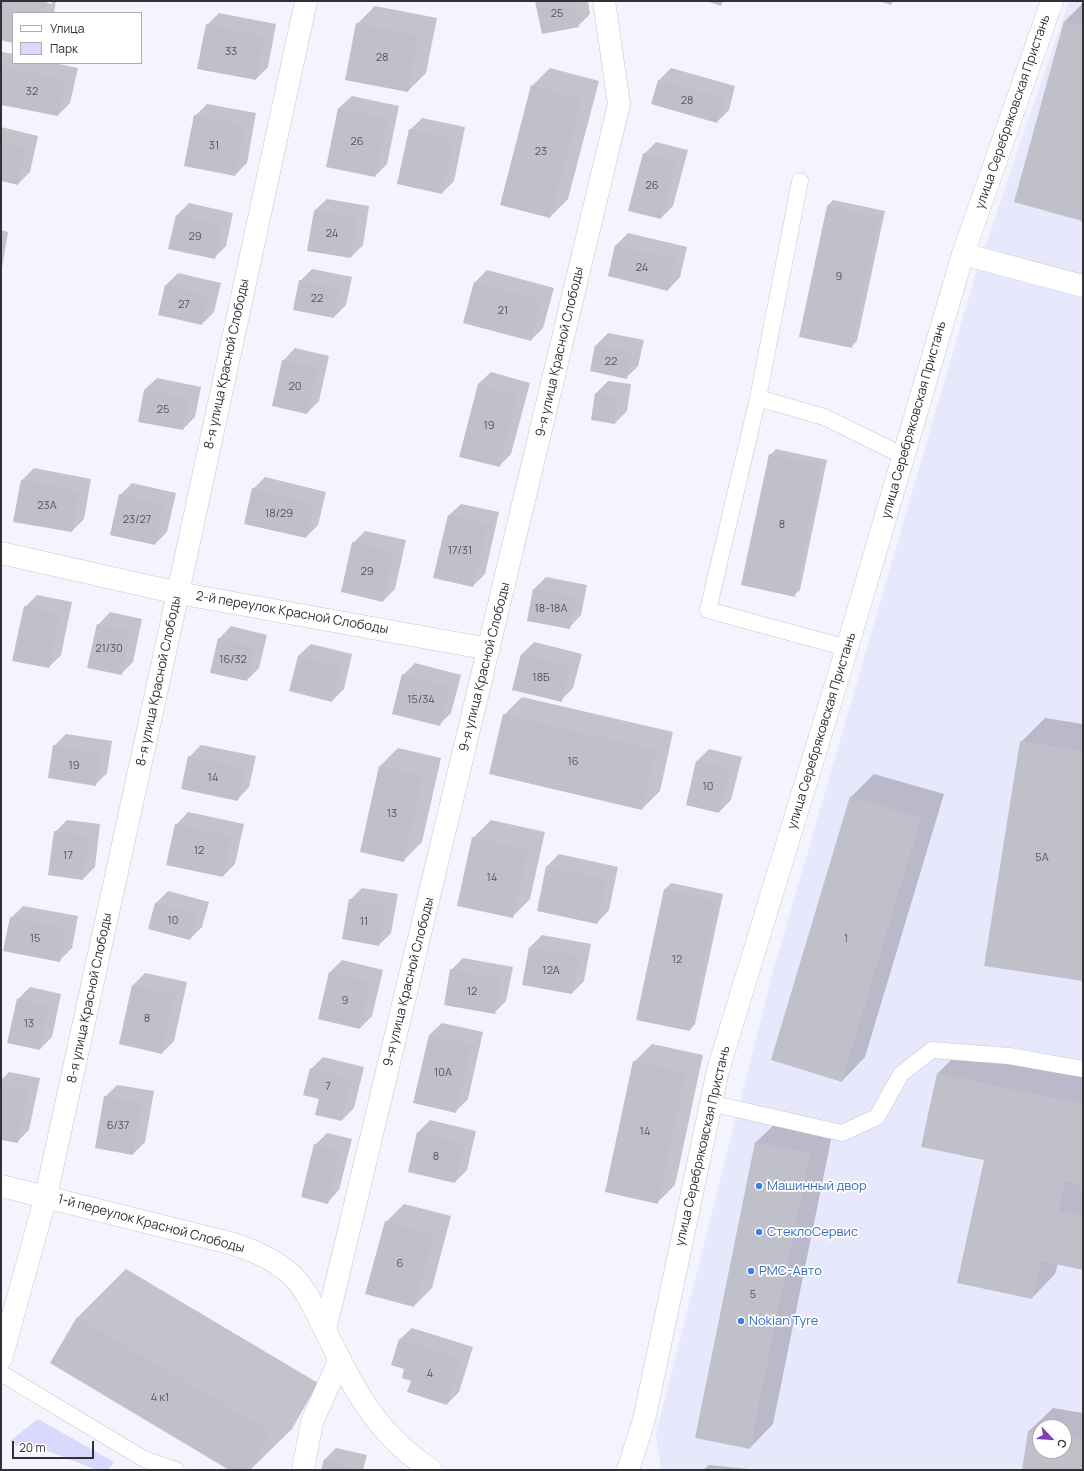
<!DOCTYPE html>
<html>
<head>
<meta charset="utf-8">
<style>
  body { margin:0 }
  #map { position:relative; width:1084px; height:1471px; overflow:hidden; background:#f4f4fe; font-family:Manrope,sans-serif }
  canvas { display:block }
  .frame { position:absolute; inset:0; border:2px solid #313135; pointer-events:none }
  .legend { position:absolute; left:12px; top:12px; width:130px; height:52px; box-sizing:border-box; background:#fff; border:1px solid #adadae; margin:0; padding:5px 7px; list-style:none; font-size:12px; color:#313135 }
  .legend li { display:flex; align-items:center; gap:8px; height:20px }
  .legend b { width:20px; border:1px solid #adadae }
  .north { position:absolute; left:1032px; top:1419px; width:40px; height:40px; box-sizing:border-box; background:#fff; border:1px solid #adadae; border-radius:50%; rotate:115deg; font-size:11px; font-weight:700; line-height:16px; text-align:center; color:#313135 }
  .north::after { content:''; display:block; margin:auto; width:14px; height:18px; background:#813fb3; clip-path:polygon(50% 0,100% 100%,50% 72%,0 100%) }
  .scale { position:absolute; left:12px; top:1441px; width:82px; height:18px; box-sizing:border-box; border:2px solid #313135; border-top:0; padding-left:5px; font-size:12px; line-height:14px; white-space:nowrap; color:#313135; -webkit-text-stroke:3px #fff; paint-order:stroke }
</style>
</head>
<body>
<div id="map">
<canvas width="1084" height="1471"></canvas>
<div class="frame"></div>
<ul class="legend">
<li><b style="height:5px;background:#fff"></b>Улица</li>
<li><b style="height:11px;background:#d9d8fd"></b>Парк</li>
</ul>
<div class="north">С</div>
<div class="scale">20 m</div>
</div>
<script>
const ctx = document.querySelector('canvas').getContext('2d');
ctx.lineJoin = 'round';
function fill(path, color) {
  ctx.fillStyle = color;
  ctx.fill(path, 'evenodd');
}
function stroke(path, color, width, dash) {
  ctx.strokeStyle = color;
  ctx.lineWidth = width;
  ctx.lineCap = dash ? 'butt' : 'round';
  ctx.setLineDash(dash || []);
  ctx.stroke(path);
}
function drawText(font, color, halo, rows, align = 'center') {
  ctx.font = font + ' Manrope,sans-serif';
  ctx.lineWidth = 3.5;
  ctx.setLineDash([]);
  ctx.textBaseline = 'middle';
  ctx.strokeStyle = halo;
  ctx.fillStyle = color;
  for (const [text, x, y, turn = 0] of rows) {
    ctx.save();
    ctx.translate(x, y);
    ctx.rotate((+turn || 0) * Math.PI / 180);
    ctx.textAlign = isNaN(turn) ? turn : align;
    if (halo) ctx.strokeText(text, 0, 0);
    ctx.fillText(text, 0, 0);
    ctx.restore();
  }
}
const built = new Path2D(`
  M1069,1H1083V1470H661L656,1434L772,975L975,276ZM1040,1427H1064V1451H1040Z`);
const green = new Path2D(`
  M38,1419L114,1462L108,1470H97L43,1449L20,1448L10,1441Z`);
const shadow = new Path2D(`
  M1,1H40L52,4V2L49,1H56L54,13H13V42L1,39Z
  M536,1H588L590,14L578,26Z
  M1083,3V218L1081,220L1065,21Z
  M375,6L437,18L426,73L408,91L357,24Z
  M219,13L276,24L268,67L256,79L207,25Z
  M2,52L13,54V63H54L78,68L70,103L58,115L1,104Z
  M550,68L599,81L568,199L550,217L532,86Z
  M671,68L735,86L729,110L717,122L659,80Z
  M352,96L399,106L387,164L375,176L327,166L339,108Z
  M207,104L256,113L247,163L235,175L195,116Z
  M422,118L465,127L454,181L442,193L410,130Z
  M1,127L38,136L30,172L18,184L1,180Z
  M656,142L688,150L673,206L661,218L644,154Z
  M327,199L369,206L363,245L351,257L314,211Z
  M833,200L885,211L857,341L851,347L827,206Z
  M189,203L233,213L226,246L214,258L169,248L177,215Z
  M1,230L8,232L1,274Z
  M628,233L687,247L680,277L668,290L609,275L616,245Z
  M312,269L352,277L346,305L334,317L300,281Z
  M487,270L554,288L543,328L531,340L475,282Z
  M178,273L221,283L214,312L202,324L160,314L166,285Z
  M608,333L644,340L638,366L626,378L591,370L596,345Z
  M295,348L329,356L319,401L307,413L283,361Z
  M491,372L530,383L511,454L499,466L478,384Z
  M157,378L201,387L195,417L183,429L144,390Z
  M608,381L631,384L627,411L615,423L596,393Z
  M776,449L827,460L800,590L794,595L770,455Z
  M34,468L91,479L84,519L72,531L22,480Z
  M265,477L326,492L318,525L306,537L245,523L253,489Z
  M132,483L176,493L167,532L155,544L120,495Z
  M461,504L499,512L485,574L473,586L448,516Z
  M365,531L406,540L395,589L383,601L353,543Z
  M546,577L587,585L581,615L569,628L534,589Z
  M37,595L72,602L61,655L49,667L25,607Z
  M110,612L142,619L133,662L121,674L98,625Z
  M231,626L267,635L259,668L247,680L219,639Z
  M534,642L582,654L573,688L561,700L514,689L522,654Z
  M311,644L352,654L344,689L332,701L298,656Z
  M415,663L461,675L451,713L439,725L403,675Z
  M522,697L673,732L660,791L642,809L504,715Z
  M1045,718L1083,724V980L1021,742Z
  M66,734L112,741L107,773L95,785L54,746Z
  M201,745L256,756L249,787L237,800L189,757Z
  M398,748L441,758L422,842L404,860L361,851L380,766Z
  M709,749L742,757L731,800L719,812L697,761Z
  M874,774L944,794L865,1057L842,1081L851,797Z
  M188,812L244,824L235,864L223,876L176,825Z
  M67,820L100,824L95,867L83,879L55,832Z
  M491,820L545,832L530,899L512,917L473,838Z
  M559,854L618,867L609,910L597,923L547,866Z
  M671,883L723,894L695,1024L690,1030L665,889Z
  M362,888L398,894L391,933L379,945L350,900Z
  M168,891L209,902L202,927L190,939L149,928L156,903Z
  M23,906L78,916L72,948L60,960L11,918Z
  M542,935L591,944L584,981L572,993L530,947Z
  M463,958L513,967L506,1001L494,1013L451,970Z
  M342,960L383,970L372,1016L360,1028L330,972Z
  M145,973L187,982L174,1041L162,1053L133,985Z
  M30,987L61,994L52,1037L40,1049L9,1042L18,999Z
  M442,1023L483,1032L468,1099L456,1111L414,1102L429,1035Z
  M652,1044L703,1055L675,1185L657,1203L634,1062Z
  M961,1050L1083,1076V1184L1081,1188H1083V1269L1058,1264L1055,1274L1032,1298L985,1160L922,1146L938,1073Z
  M323,1057L364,1067L354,1108L342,1120L320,1098L311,1069Z
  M9,1072L40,1078L29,1130L17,1142L1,1139V1080Z
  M117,1085L154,1091L145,1142L133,1154L105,1097Z
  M780,1119L833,1130L773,1424L750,1448L756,1142Z
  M430,1120L476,1131L467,1170L455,1182L409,1171L418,1132Z
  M327,1133L352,1139L339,1190L327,1203L315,1145Z
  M404,1204L451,1216L432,1288L414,1306L386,1222Z
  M126,1269L318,1383L292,1429L250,1470H231L77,1318Z
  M412,1328L473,1347L459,1392L447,1404L412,1380L405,1368L399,1340Z
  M1053,1408L1083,1413V1470H1023L1029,1431ZM1040,1427H1064V1451H1040Z
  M336,1448L367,1455L363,1470H322L324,1460Z
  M709,1465L759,1470H703Z`);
const building = new Path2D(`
  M1,1H45L47,2L45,13H13V43L1,40Z
  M535,1H574L579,27L542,34Z
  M706,1H723L721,6Z
  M879,1H893L891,5Z
  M1064,21L1083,26V215L1082,221L1014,202Z
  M356,23L419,36L408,92L345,80Z
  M206,24L265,36L256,80L197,69Z
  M1,66L66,80L58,116L1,105Z
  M658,80L724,98L717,123L651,104Z
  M531,85L582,99L550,218L500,205Z
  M338,108L388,118L375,177L326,167Z
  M194,115L245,125L235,176L184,166Z
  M409,129L454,139L442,194L397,184Z
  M1,142L26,148L18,185L1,181Z
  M643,153L676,162L661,219L628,211Z
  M827,206L880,217L852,348L799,337Z
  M314,211L358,218L351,258L307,251Z
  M176,215L222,225L215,259L168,249Z
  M615,245L676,259L668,291L608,276Z
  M299,280L340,289L334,318L293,310Z
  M474,282L542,300L531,341L463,323Z
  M165,285L209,295L202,325L158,315Z
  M595,345L632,352L627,379L590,371Z
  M282,360L318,368L307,414L272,406Z
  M478,384L518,395L500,467L459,457Z
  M144,390L189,398L183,430L138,422Z
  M595,393L619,396L615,424L591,420Z
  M769,454L822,465L795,597L741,585Z
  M21,480L80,491L72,532L13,522Z
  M252,488L315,504L306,538L244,524Z
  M119,494L164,505L155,545L110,535Z
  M448,515L488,524L473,587L433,578Z
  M352,542L394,552L383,602L341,592Z
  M533,589L576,597L570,629L527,621Z
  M24,606L60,614L49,668L12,661Z
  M97,624L131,631L122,675L87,668Z
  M218,638L255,647L247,681L210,673Z
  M521,654L570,666L562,702L512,690Z
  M298,656L341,666L332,702L289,691Z
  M402,674L450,687L440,726L392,714Z
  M503,714L656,750L642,810L489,774Z
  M1020,741L1083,751V981L984,966Z
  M53,745L101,753L96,786L48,778Z
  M188,756L245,768L238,801L181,789Z
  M696,761L730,769L719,813L686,805Z
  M379,766L423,775L404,862L360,852Z
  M850,796L921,818L842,1082L771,1060Z
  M175,824L232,836L223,877L166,865Z
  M54,831L89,836L83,880L48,875Z
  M472,837L528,850L513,918L457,906Z
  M546,866L607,879L597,924L537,911Z
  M664,889L718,900L690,1031L636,1020Z
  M349,899L386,906L379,946L342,939Z
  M155,903L197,914L190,940L148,929Z
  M10,917L66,928L60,962L3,951Z
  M529,947L580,956L572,994L522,985Z
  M450,969L501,979L495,1014L444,1005Z
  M329,972L371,982L360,1029L318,1019Z
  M132,985L175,994L162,1054L119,1044Z
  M17,999L49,1006L40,1050L7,1043Z
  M429,1035L472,1044L456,1113L413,1103Z
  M633,1061L686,1072L658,1204L605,1192Z
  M310,1068L352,1079L342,1121L315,1115L319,1099L303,1095Z
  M937,1073L1083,1104V1185L1065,1181L1059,1211L1083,1216V1270L1041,1261L1032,1299L957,1283L984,1160L921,1147Z
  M1,1084L28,1090L18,1143L1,1140Z
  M104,1096L142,1103L133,1155L95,1148Z
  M417,1132L465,1143L455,1183L408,1172Z
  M755,1142L810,1153L750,1449L695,1438Z
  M314,1144L341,1151L328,1204L301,1197Z
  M385,1221L434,1234L414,1307L365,1294Z
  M77,1317L271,1432L248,1470H229L50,1363Z
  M399,1339L461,1359L447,1405L407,1392L411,1381L402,1378L404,1369L391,1365Z
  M1028,1431L1040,1433V1451H1064V1437L1083,1440V1470H1022Z
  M324,1459L355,1467L354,1470H321Z`);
const service = new Path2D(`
  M758,398L800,181
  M847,648L708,610L758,398L824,417L904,456
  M710,1103L842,1133L877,1117L901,1074L932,1050L1009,1056L1083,1069
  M1,1373L144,1459L176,1470`);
const minor = new Path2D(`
  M963,254L1083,286
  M1,553L178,593L489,649
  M325,1330L619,104L604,1
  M1,1359L46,1196L178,593L306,1
  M303,1470L312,1422L340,1359`);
const tertiary = new Path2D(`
  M1,1186L230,1243C251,1250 270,1257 287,1271C306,1286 315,1311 326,1332C336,1352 345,1372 357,1391C375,1422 401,1450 431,1470
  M628,1470L644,1420L718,1070L847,648L963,254L1052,1`);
const markers = [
  [759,1186,4,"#3f7fe0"],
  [759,1232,4,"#3f7fe0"],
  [751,1271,4,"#3f7fe0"],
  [741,1321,4,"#3f7fe0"]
];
const numberNames = [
  ["25",557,14],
  ["33",231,52],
  ["28",382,58],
  ["32",32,92],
  ["28",687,101],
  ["26",357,142],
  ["31",214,146],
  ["23",541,152],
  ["26",652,186],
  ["24",332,234],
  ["29",195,237],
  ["24",642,268],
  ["9",839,277],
  ["22",317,299],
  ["27",184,305],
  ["21",503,311],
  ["22",611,362],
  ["20",295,387],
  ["25",163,410],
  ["19",489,426],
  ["23А",47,506],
  ["18/29",279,514],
  ["23/27",137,520],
  ["8",782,525],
  ["17/31",460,551],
  ["29",367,572],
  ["18-18А",551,609],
  ["21/30",109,649],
  ["16/32",233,660],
  ["18Б",541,678],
  ["15/34",421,700],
  ["16",573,762],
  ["19",74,766],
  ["14",213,778],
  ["10",708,787],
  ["13",392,814],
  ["12",199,851],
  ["17",68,856],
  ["5А",1042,858],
  ["14",492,878],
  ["10",173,921],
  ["11",364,922],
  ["15",35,939],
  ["1",846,939],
  ["12",677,960],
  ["12А",551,971],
  ["12",472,992],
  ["9",345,1001],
  ["8",147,1019],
  ["13",29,1024],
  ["10А",443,1073],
  ["7",328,1087],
  ["6/37",118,1126],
  ["14",645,1132],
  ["8",436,1157],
  ["6",400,1264],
  ["5",753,1295],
  ["4",430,1374],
  ["4 к1",160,1398]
];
const streetNames = [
  ["улица Серебряковская Пристань",1013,112,-71],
  ["9-я улица Красной Слободы",560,352,-77],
  ["8-я улица Красной Слободы",227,364,-78],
  ["улица Серебряковская Пристань",914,420,-74],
  ["2-й переулок Красной Слободы",292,613,10],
  ["9-я улица Красной Слободы",485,667,-76],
  ["8-я улица Красной Слободы",159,681,-78],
  ["улица Серебряковская Пристань",822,731,-73],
  ["9-я улица Красной Слободы",409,982,-76],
  ["8-я улица Красной Слободы",90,998,-78],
  ["улица Серебряковская Пристань",703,1146,-77],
  ["1-й переулок Красной Слободы",151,1224,15]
];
const shopNames = [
  ["Машинный двор",767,1186],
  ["СтеклоСервис",767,1232],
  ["РМС-Авто",759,1271],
  ["Nokian Tyre",749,1321]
];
fill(built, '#e8e8fc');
fill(green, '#d9d8fd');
fill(shadow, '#0003');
fill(building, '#c0c0cb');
stroke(service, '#c7c7d3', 17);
stroke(minor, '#c7c7d3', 23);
stroke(tertiary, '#c7c7d3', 23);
stroke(service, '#fff', 16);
stroke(minor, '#fff', 22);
stroke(tertiary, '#fff', 22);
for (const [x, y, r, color] of markers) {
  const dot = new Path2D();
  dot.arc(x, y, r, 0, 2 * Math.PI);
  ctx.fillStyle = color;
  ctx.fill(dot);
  stroke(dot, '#fff', 1.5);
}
drawText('11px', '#55555a', null, numberNames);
drawText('13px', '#313135', '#fff', streetNames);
drawText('13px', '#366cbe', '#fff', shopNames, 'left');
</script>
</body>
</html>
